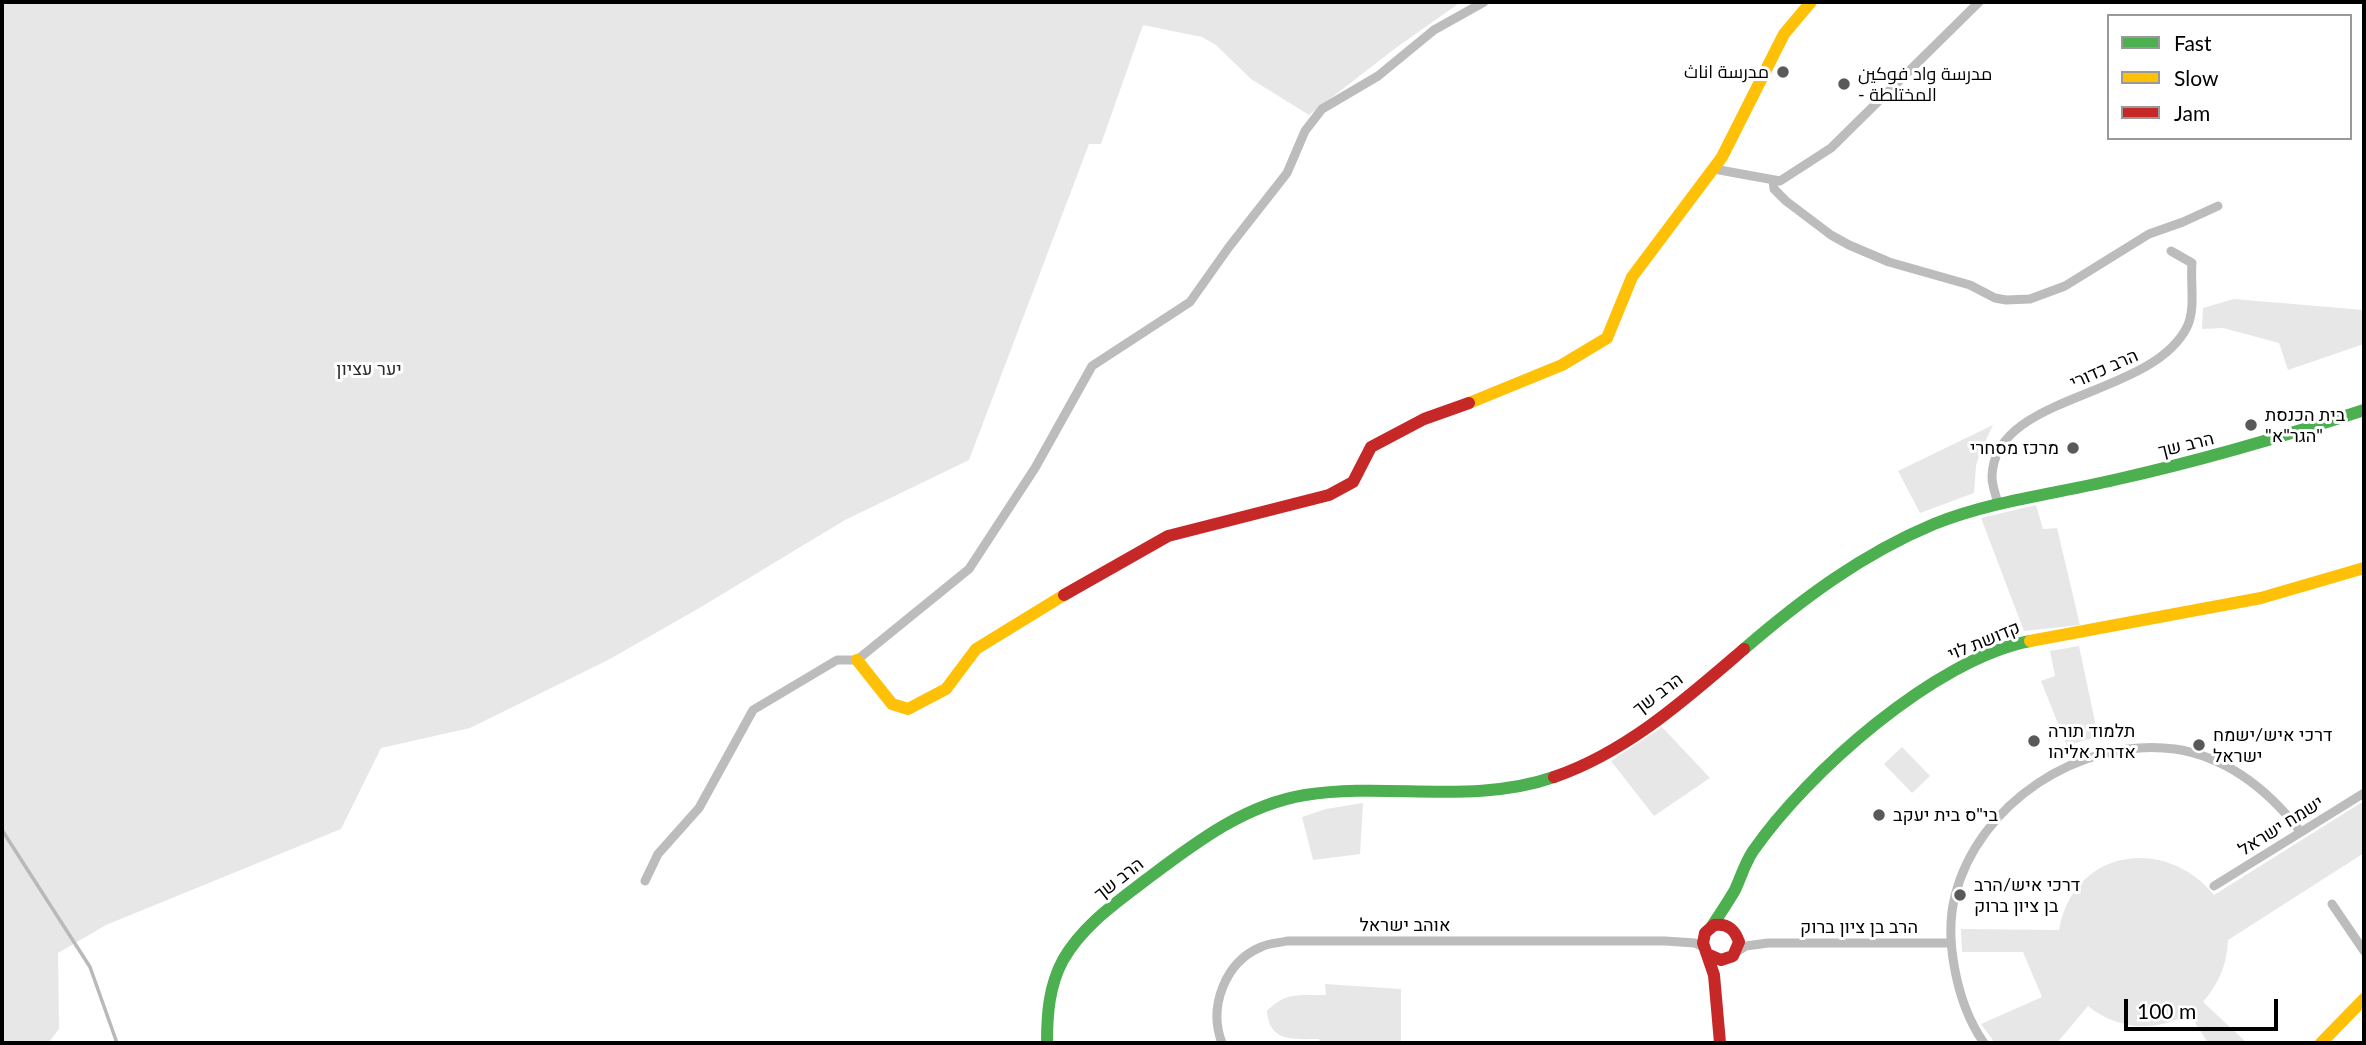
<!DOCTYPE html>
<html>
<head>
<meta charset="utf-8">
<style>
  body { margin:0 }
  #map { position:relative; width:2366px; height:1045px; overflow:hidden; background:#fff; font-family:Lato,sans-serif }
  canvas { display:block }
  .frame { position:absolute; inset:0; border:4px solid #000; pointer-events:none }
  .legend { position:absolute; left:2107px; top:14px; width:245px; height:126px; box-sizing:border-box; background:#fff; border:2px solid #999; margin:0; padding:9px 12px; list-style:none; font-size:21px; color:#000 }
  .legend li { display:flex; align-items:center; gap:14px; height:35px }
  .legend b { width:35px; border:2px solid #999 }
  .scale { position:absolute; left:2124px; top:999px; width:154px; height:32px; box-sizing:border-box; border:4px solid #000; border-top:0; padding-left:9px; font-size:21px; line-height:24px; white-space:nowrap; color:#000; -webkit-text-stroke:5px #fff; paint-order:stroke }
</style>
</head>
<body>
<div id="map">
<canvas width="2366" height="1045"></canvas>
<div class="frame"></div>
<ul class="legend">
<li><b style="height:9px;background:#4caf50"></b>Fast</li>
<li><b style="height:9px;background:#ffc107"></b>Slow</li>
<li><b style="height:9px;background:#c62828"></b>Jam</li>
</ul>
<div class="scale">100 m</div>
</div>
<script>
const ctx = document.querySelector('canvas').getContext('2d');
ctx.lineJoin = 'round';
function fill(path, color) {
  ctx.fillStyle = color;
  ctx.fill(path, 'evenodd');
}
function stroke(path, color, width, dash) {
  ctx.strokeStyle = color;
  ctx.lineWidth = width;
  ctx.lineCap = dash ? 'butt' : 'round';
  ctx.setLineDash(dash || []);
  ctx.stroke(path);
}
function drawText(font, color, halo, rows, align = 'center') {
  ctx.font = font + ' Lato,Cairo,Heebo,sans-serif';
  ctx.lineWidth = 6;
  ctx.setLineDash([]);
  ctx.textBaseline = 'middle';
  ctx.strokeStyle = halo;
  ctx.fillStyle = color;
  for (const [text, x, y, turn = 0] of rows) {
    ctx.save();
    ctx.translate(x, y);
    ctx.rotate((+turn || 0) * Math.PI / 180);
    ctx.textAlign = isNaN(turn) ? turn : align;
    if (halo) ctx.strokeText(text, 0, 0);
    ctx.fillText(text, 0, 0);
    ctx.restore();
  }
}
const green = new Path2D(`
  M2,2H1461L1397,47L1309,115L1251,79L1216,45L1202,37L1143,25L1101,144H1089L969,460L845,520L696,610L608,660L470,728L381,748L341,829L106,925L58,953L59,1029L48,1043H2Z
  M2234,299L2364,310V344L2288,370L2279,343L2223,328L2202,329L2203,308Z
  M1993,425L1980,452L1976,466L1974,493L1920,513L1898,471Z
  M2036,505L2043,529L2057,528L2080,625L2024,631L1981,518Z
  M2079,646L2098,736L2067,746L2041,681L2055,676L2050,651Z
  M1662,727L1710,778L1654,816L1611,761Z
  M1902,747L1930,776L1912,793L1884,764Z
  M2364,801V853L2228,940C2227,965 2219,983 2203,1002L2247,1043H2208L2189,1013C2157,1033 2117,1030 2088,1006L2057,1043H1995L1981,1024L2042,997L2023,952H1962L1961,929L2059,930C2073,849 2165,835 2214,895Z
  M1363,803L1360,854L1313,860L1302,817L1326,809Z
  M1325,984L1401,989V1043H1320L1319,1039C1295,1039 1269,1043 1267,1011C1287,991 1300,996 1326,995Z`);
const stream = new Path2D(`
  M2,830L90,967L117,1043`);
const street = new Path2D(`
  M1714,169L1780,181L1831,148L1979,2
  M1773,180L1774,189L1786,201L1831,235L1849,245L1889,262L1970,285L1995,298L2006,300L2030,299L2065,286L2149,234L2183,222L2218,206
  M1998,504C1996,495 1992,486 1992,477C1993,393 2151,399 2187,327C2196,309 2190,282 2192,263L2171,251
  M645,881L658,854L699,808L753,710L837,660H857L969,569L1035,468L1092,366L1190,302L1229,247L1287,173L1305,131L1322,109L1378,76L1434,30L1484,2
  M2214,886L2364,793
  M2332,904L2364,951
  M1735,953L1746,946L1768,943H1950
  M1222,1043C1208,1007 1225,962 1261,947C1269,943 1279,943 1287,941H1665L1695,943L1703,947
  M1984,1043C1967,1019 1959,994 1954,965C1950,942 1949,919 1955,896C1978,804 2080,736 2175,749C2227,757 2269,791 2300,831`);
const fast = new Path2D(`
  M1744,649C1802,599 1862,554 1934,524C1991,501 2054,494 2114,480C2199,461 2282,437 2364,410
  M1712,926C1720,914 1728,902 1735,890C1741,877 1745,863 1753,851C1807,773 1935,659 2030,641
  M1047,1043C1047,1014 1049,986 1063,960C1083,925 1116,903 1147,879C1195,843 1244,805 1305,795C1388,782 1473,805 1554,777`);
const slow = new Path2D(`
  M1469,403L1562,365L1607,338L1632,277L1722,157L1784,34L1811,2
  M2030,641L2261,598L2364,568
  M857,660L892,704L908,709L946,689L976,649L1064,595
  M2321,1043L2364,999`);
const jam = new Path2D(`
  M1064,595L1168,536L1329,495L1353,482L1371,447L1424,419L1469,403
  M1554,777C1627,752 1687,698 1744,649
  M1707,954L1721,960L1733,956L1739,942C1735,930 1728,923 1714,925L1705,933L1703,943L1714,975L1720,1043`);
const markers = [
  [1783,72,7,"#595959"],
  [1844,84,7,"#595959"],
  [2251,425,7,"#595959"],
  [2073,448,7,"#595959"],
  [2034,741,7,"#595959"],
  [2199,745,7,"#595959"],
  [1879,815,7,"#595959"],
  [1960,895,7,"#595959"]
];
const poiNames = [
  ["مدرسة اناث",1769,72,"right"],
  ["مدرسة واد فوكين",1858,74],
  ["- المختلطة",1858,95],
  ["בית הכנסת",2265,415],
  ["\"הגר\"א\"",2265,436],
  ["מרכז מסחרי",2059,448,"right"],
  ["תלמוד תורה",2048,731],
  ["אדרת אליהו",2048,752],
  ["דרכי איש/ישמח",2213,735],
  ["ישראל",2213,756],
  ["בי\"ס בית יעקב",1893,815],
  ["דרכי איש/הרב",1974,885],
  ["בן ציון ברוק",1974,906]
];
const parkNames = [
  ["יער עציון",369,369]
];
const streetNames = [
  ["הרב כדורי",2104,369,-24],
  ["הרב שך",2186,445,-14],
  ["קדושת לוי",1984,641,-22],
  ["הרב שך",1658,694,-37],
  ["ישמח ישראל",2281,826,-32],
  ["הרב שך",1119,879,-38],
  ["אוהב ישראל",1405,925],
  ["הרב בן ציון ברוק",1859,927]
];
fill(green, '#e7e7e7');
stroke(stream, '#b9b9b9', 3.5);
stroke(street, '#bcbcbc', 9);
stroke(fast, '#4caf50', 12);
stroke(slow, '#ffc107', 12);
stroke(jam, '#c62828', 12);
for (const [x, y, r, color] of markers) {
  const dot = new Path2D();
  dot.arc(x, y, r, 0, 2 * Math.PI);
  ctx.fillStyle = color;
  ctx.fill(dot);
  stroke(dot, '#fff', 2.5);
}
drawText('18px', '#000', '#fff', poiNames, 'left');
drawText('18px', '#2b2b2b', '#fff', parkNames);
drawText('18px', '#000', '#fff', streetNames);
</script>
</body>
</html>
